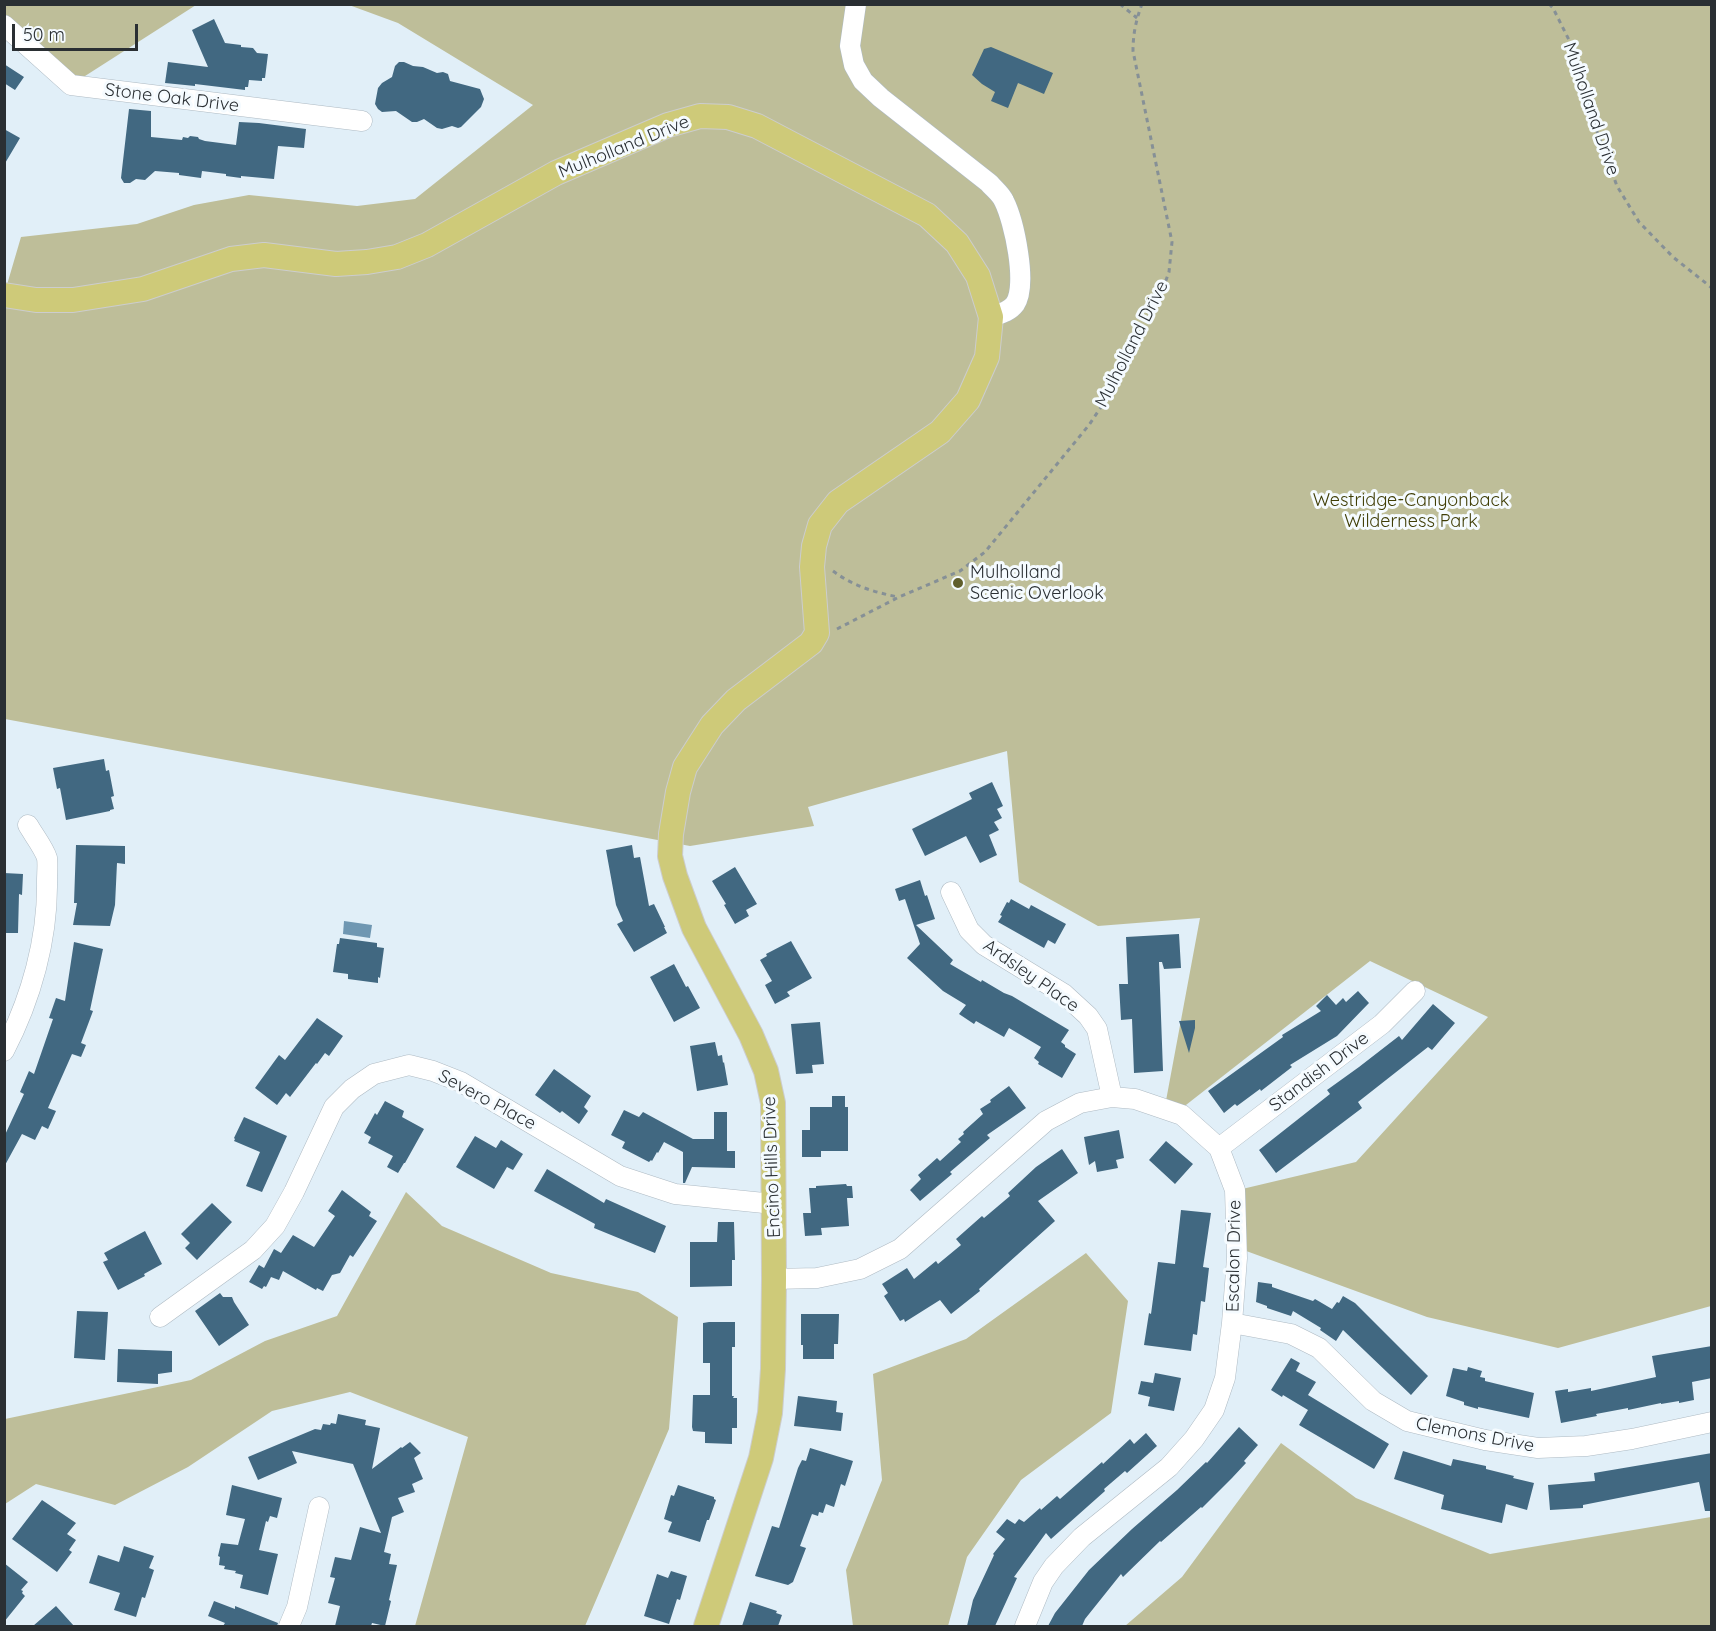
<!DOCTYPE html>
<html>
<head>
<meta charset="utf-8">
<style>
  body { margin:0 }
  #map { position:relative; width:1716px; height:1631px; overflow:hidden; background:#e1eff8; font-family:Quicksand,sans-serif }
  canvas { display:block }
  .frame { position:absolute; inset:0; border:6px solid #2a2f33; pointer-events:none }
  .scale { position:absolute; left:12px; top:24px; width:126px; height:27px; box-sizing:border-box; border:3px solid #2a2f33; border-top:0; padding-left:8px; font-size:18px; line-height:21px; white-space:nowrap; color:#2a2f33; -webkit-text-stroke:4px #f5fbff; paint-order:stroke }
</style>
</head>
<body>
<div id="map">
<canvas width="1716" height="1631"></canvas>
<div class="frame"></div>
<div class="scale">50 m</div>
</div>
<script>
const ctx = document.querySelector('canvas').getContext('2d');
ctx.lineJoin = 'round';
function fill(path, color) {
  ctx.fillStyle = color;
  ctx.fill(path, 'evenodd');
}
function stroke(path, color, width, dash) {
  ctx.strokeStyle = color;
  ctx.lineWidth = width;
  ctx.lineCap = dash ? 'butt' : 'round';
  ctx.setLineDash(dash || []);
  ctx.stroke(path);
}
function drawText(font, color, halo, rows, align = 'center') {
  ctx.font = font + ' Quicksand,sans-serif';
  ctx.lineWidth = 6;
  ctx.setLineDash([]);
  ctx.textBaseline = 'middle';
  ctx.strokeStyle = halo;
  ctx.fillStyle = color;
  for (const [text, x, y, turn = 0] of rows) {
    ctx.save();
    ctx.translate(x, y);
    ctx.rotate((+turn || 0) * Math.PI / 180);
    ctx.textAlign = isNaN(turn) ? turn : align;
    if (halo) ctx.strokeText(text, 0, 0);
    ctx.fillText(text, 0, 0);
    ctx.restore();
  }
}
const green = new Path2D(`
  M5,5H196L71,85L5,25Z
  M349,5H1711V1306L1558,1348L1427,1317L1238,1248V1190L1356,1162L1488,1017L1370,961L1177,1112L1165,1106L1200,918L1098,926L1019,882L1007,751L808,807L814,826L690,846L5,719L4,295L21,237L137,224L194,205L249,195L357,206L415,199L533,105L398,23Z
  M406,1192L442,1226L551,1273L638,1292L678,1317L669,1429L585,1626H415L468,1437L350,1392L272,1411L188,1467L115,1505L36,1484L5,1504V1419L191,1380L265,1341L337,1316Z
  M1086,1253L1128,1301L1111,1413L1021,1480L967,1557L948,1626H853L846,1570L882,1480L873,1374L966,1339Z
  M1281,1443L1356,1498L1490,1554L1711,1517V1626H1125L1182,1577Z`);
const water = new Path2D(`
  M344,921L372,925L370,938L343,934Z`);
const building = new Path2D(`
  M214,19L225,43L241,45V47L253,48L257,53L268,54L265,78H262V81L249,80L248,87H245V90L195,84V86L165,83L168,62L208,67L192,30Z
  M991,47L1053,73L1044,94L1018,83L1008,108L991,101L995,92L982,84L972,75L984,49Z
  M399,62H404L413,66L423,67L437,73L443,72L448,74L450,81L480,89L484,99L481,107L461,127L458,128L452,126L442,129L437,128L424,119L417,122H412L396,111L382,112L378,109L375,104L378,88L382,83L392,77L395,66Z
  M4,64L24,77L15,90L4,83Z
  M129,109L151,111V137L182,140L183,137L188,138L190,136L198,137L199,139L205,141L236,145L239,122L259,123L306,129L304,148L278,146L274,179L241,176V178L226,176V174L202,171L201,178L179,175V173L155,171L145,180L136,179L130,183H124L121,178Z
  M4,129L20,138L4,165Z
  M104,759L106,771L109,770L114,796L111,797L114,809L110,810V811L66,820L60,788L57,789L53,768Z
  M992,782L1003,806L997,809L1002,818L994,822L999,830L989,835L997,855L980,863L966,836L925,856L912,829L972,799L969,793Z
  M76,845L125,846V864L117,863L115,905L110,926L73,925L77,903H74Z
  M632,845L634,858L640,857L649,906L654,904L665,927H664L667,933L634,952L617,924L623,921L616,905L606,850Z
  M735,867L757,904L746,910L749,916L735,924L724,905L726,904L712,881Z
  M4,873L23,874L22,895L19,894L18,933H4Z
  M920,880L925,896L927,895L935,919L916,925L953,960L950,964L981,982L982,980L1004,993L1012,996L1069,1030L1061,1042L1065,1045V1047L1076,1054L1062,1078L1038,1064L1039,1062L1034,1058L1041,1047L1009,1028L1004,1037L976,1021L974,1024L959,1014L966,1005L943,991L907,958L920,944L905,899L899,901L895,889Z
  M1011,899L1029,909L1031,905L1066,924L1055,944L1048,940L1044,948L998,922L1002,916L1000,915L1007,902L1009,903Z
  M1179,934L1181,968L1164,969L1162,962H1159L1163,1071L1134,1073L1132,1019L1121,1020L1119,984H1128L1126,937Z
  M340,938L377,943V947L384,948L380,978L378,977V983L348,979V974L333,972L337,944H339Z
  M791,941L812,978L787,992L790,996L775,1004L765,985L772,981L760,960L767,956L766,954Z
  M74,942L103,949L90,1010L93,1011L81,1043L86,1045L81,1057L72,1054L48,1108L56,1111L48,1129L42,1126L35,1140L22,1134L4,1167V1137L24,1094L20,1092L29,1071L34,1074L53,1019L49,1018L56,998L65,1001Z
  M674,964L686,987L688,986L700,1008L674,1022L650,977Z
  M1358,991L1369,1003L1337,1036L1290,1065L1292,1067L1261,1091L1260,1089L1237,1106L1235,1104L1224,1113L1208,1091L1283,1037L1282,1035L1321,1011L1316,1006L1327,995L1336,1005L1343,998L1346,1002Z
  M1433,1004L1455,1023L1432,1050L1428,1047L1358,1102L1362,1108L1276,1173L1259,1150L1330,1094L1327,1090L1359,1067L1399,1036L1402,1040Z
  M317,1018L343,1036L329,1056L325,1053L317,1064L316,1063L290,1097L286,1093L277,1105L255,1088L279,1055L285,1060Z
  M1195,1020V1028L1189,1053L1179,1021Z
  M820,1022L824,1064L812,1065L813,1073L796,1074L791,1024Z
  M715,1042L718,1056L722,1055L723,1063L724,1062L728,1085L697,1091L690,1046Z
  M554,1069L591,1096L584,1107L588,1111L579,1124L562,1111L560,1113L535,1095Z
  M1009,1086L1026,1108L987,1135L990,1138L950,1172L952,1174L920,1201L910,1190L921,1179L918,1175L937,1158L940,1161L961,1142L958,1139L964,1134L963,1132L983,1114L980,1109L991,1102L990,1100Z
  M832,1096H845V1107H848V1151H821V1157H802V1130H810V1107H832Z
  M385,1101L404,1111L402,1117L424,1129L405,1163H404L398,1173L387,1167L393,1156L368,1143L371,1137L364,1133L375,1113L377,1115Z
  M624,1110L639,1117L643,1112L693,1139H714V1112H727V1151H735V1168L692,1167L685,1183H683V1152L664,1142L658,1153L657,1152L652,1161L651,1160L649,1162L622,1148L625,1142L611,1135Z
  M244,1117L287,1136L262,1192L246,1186L260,1152L234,1141L235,1139L234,1138Z
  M1119,1130L1124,1158L1116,1160L1118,1168L1097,1172L1095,1161L1089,1165L1084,1137Z
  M475,1136L496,1148L501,1140L523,1154L513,1170L507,1167L494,1189L456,1167Z
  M1166,1141L1193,1164L1175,1184L1149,1160Z
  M1062,1149L1078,1173L1038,1201L1055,1221L979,1289L980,1291L951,1314L940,1300L905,1322L904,1319L900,1321L884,1296L888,1293L882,1284L907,1268L914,1279L936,1261L938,1264L961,1245L956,1239L982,1216L984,1218L1010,1196L1008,1193L1036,1167Z
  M547,1169L604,1203L606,1199L666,1226L655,1253L594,1228L595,1224L534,1191Z
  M846,1184L847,1186H852L853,1198H847L849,1226L821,1228L822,1235L805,1236L803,1213H811L809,1188H816V1186Z
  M342,1190L371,1212L369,1216L377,1221L353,1257L350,1255L340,1273L332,1275L323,1291L317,1288L316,1290L283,1271L279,1280L271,1277L266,1287L264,1286L262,1289L249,1282L259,1265L264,1268L274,1249L281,1253L293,1235L314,1247L335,1216L328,1211Z
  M212,1203L232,1222L197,1260L185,1248L190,1243L181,1234Z
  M1181,1210L1211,1213L1203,1267L1209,1268L1205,1302L1201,1301L1197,1335L1193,1334L1191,1351L1144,1345L1149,1313L1151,1314L1158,1262L1175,1264Z
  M718,1222H734L735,1260H732V1286L690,1287V1242H717Z
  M145,1231L162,1264L144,1274L145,1276L118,1290L103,1262L108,1260L104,1253Z
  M1258,1282L1272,1284V1287L1313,1301L1315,1299L1332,1309L1337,1302L1339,1303L1343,1296L1355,1303L1428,1376L1411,1395L1343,1330L1336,1341L1320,1330L1321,1328L1293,1311L1291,1316L1267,1308V1306L1256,1302Z
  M220,1293L223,1297H232L234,1302L249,1325L219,1346L195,1311Z
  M77,1311L108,1312L105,1360L74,1358Z
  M801,1314H839L838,1344H834V1359H803V1345H801Z
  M709,1322H735V1347H732V1396H734L733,1398H737V1428H732V1444L705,1443V1432L693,1431L692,1427L693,1395H710V1363H703V1323Z
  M1712,1346V1378L1692,1382L1694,1400L1679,1403V1401L1661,1404V1403L1628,1410V1408L1596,1414L1597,1416L1561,1423L1555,1391L1568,1389V1392L1591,1388V1391L1656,1377L1652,1356Z
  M118,1349L172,1351V1372L158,1374V1384L117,1382Z
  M1291,1358L1300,1363L1296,1371L1316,1382L1308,1395L1389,1444L1374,1469L1299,1425L1308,1410L1283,1395L1282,1397L1271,1390Z
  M1468,1367L1482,1371L1480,1377L1485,1378V1381L1534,1393L1529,1418L1478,1407V1409L1464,1405V1402L1446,1396L1453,1368L1467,1371Z
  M1155,1373L1181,1378L1174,1411L1148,1406L1150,1397L1138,1394L1141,1381L1153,1383Z
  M798,1396L837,1401L836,1412L843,1413L841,1431L794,1426Z
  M338,1414L366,1420L365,1425L380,1428L372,1469L401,1447L402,1448L410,1442L421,1453L414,1458L423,1479L412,1484L415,1492L398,1498L404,1512L392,1517L384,1552L391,1554L389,1564L397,1565L389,1600L391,1601L385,1626L372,1623L371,1626H335L340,1606L328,1603L335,1578L330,1577L335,1557L351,1560L360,1527L381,1533L353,1464L292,1451L297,1463L258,1480L248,1457L315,1429L321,1430L323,1424L330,1425L331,1423L336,1424Z
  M1239,1427L1258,1445L1244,1461L1246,1463L1232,1478L1202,1508L1201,1507L1161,1542L1160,1541L1123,1577L1121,1574L1085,1619L1082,1626H1048L1055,1613L1089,1570L1132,1529L1177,1490L1206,1462L1207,1463Z
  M1146,1433L1157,1446L1127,1473L1125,1471L1104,1489L1105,1491L1051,1539L1046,1533L1014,1577L1017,1578L995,1626H967L973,1600L994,1555L993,1554L1005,1539L996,1532L1007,1519L1015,1524L1019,1519L1024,1522L1040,1508L1041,1510L1057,1496L1060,1499L1102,1462L1103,1464L1130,1439L1134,1444Z
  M810,1448L853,1461L845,1486L841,1484L834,1507L826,1504L823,1513L819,1512L818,1516L812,1514L800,1546L806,1548L793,1582L788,1585L755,1576L772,1526L779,1528L798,1468L802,1460L806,1461Z
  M1403,1451L1451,1466L1453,1459L1486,1466V1469L1514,1476L1513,1478L1534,1483L1527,1510L1506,1504L1502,1523L1441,1509L1444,1495L1394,1479Z
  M1712,1453V1511H1705L1699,1482L1583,1505V1508L1550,1510L1548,1485L1595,1481L1594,1473Z
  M232,1485L282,1498L277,1518L270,1516L268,1522L266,1521L259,1550L278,1554L268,1595L240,1588L243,1575L235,1573L236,1571L224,1569L225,1566L219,1565L220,1557L218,1556L221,1543L238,1545L245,1519L226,1515Z
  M678,1485L714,1497V1499L716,1500L709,1520H707L700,1542L668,1532L672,1522L664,1519L671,1495L674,1496Z
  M42,1500L76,1523L67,1534L76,1540L69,1550L72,1552L57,1572L12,1539Z
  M124,1546L154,1556L149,1568L154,1570L145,1598L142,1597L136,1617L114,1610L120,1593L89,1583L98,1555L119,1562Z
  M4,1563L28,1582L21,1590L23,1591L22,1593L25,1596L4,1622Z
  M671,1571L687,1576L680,1600L677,1599L669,1624L644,1616L657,1574L668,1578Z
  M214,1601L235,1609V1606L278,1623L277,1626H223L225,1623L208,1616Z
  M750,1602L777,1611L776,1613L782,1615L778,1626H742Z
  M56,1606L74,1626H33Z`);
const path = new Path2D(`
  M1120,4L1137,18
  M1549,4L1553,8L1576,54L1595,126L1617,186L1639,222L1673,257L1712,288
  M833,571C853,586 874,592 898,597
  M837,629L899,597L960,571L985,552L1089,425L1101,407L1161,294L1169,272L1172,242L1133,51C1133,34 1136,20 1142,4`);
const minor = new Path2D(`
  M856,4L850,46L854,65L863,81L881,98L989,183C994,189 1001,194 1004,201C1014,221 1028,285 1015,304C1009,312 1000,314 991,317
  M4,25L71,85L362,121
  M951,892L969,930L984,945L1064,994L1088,1016L1097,1029L1112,1097
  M4,1051C31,999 48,939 47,881C47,874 48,864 47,858C44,848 33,834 28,825
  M1219,1148L1382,1024L1415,991
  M774,1279L817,1278L860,1269L900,1249L1046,1121L1080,1103L1112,1097L1135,1099L1182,1115L1219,1148L1235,1190L1237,1258L1232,1323L1225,1378L1214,1410L1194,1439L1169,1467L1082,1537L1054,1566L1043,1582L1025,1626
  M160,1317L253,1250L275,1226L294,1192L334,1107L352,1089L374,1074L409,1065L433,1071L461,1082L620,1176L675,1194L774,1204
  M1232,1323L1291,1334L1319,1348L1373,1401L1407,1421L1485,1440L1538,1448L1586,1446L1632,1439L1712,1422
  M289,1626L297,1607L319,1507`);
const major = new Path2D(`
  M4,295L36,300H73L143,289L231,259L264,255L336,264L367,262L397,257L427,245L556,173L668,125L700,116L728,117L757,126L927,215L957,243L978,276L991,317L987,357L968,400L940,432L838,502L820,525L814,546L812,567L817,633L811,643L736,700L712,725L685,767L678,792L671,834L670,856L675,876L694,928L751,1035L766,1071L773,1103L774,1279L773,1369L770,1413L761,1458L706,1626`);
const markers = [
  [958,583,6,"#605e2b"]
];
const streetNames = [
  ["Stone Oak Drive",172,98,7],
  ["Mulholland Drive",1591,109,71],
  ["Mulholland Drive",624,147,-22],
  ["Mulholland Drive",1132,344,-63],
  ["Ardsley Place",1031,976,35],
  ["Standish Drive",1319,1072,-37],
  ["Severo Place",487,1100,28],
  ["Encino Hills Drive",772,1167,-92],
  ["Escalon Drive",1234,1256,-89],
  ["Clemons Drive",1475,1435,11]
];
const parkNames = [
  ["Westridge-Canyonback",1411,501],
  ["Wilderness Park",1411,522]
];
const poiNames = [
  ["Mulholland",970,573],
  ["Scenic Overlook",970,594]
];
fill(green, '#bebe99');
fill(water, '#6f97b2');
fill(building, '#416881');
stroke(minor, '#aebac3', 21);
stroke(major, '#cccdce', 26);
stroke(path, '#869096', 3, [4.5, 4.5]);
stroke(minor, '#fff', 20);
stroke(major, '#ceca79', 24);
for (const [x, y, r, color] of markers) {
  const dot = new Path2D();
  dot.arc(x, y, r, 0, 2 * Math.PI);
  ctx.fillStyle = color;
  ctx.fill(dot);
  stroke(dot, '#f5fbff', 2);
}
drawText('18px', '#2a2f33', '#f5fbff', streetNames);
drawText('18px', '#403e06', '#f5fbff', parkNames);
drawText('18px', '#2a2f33', '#f5fbff', poiNames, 'left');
</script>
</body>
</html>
